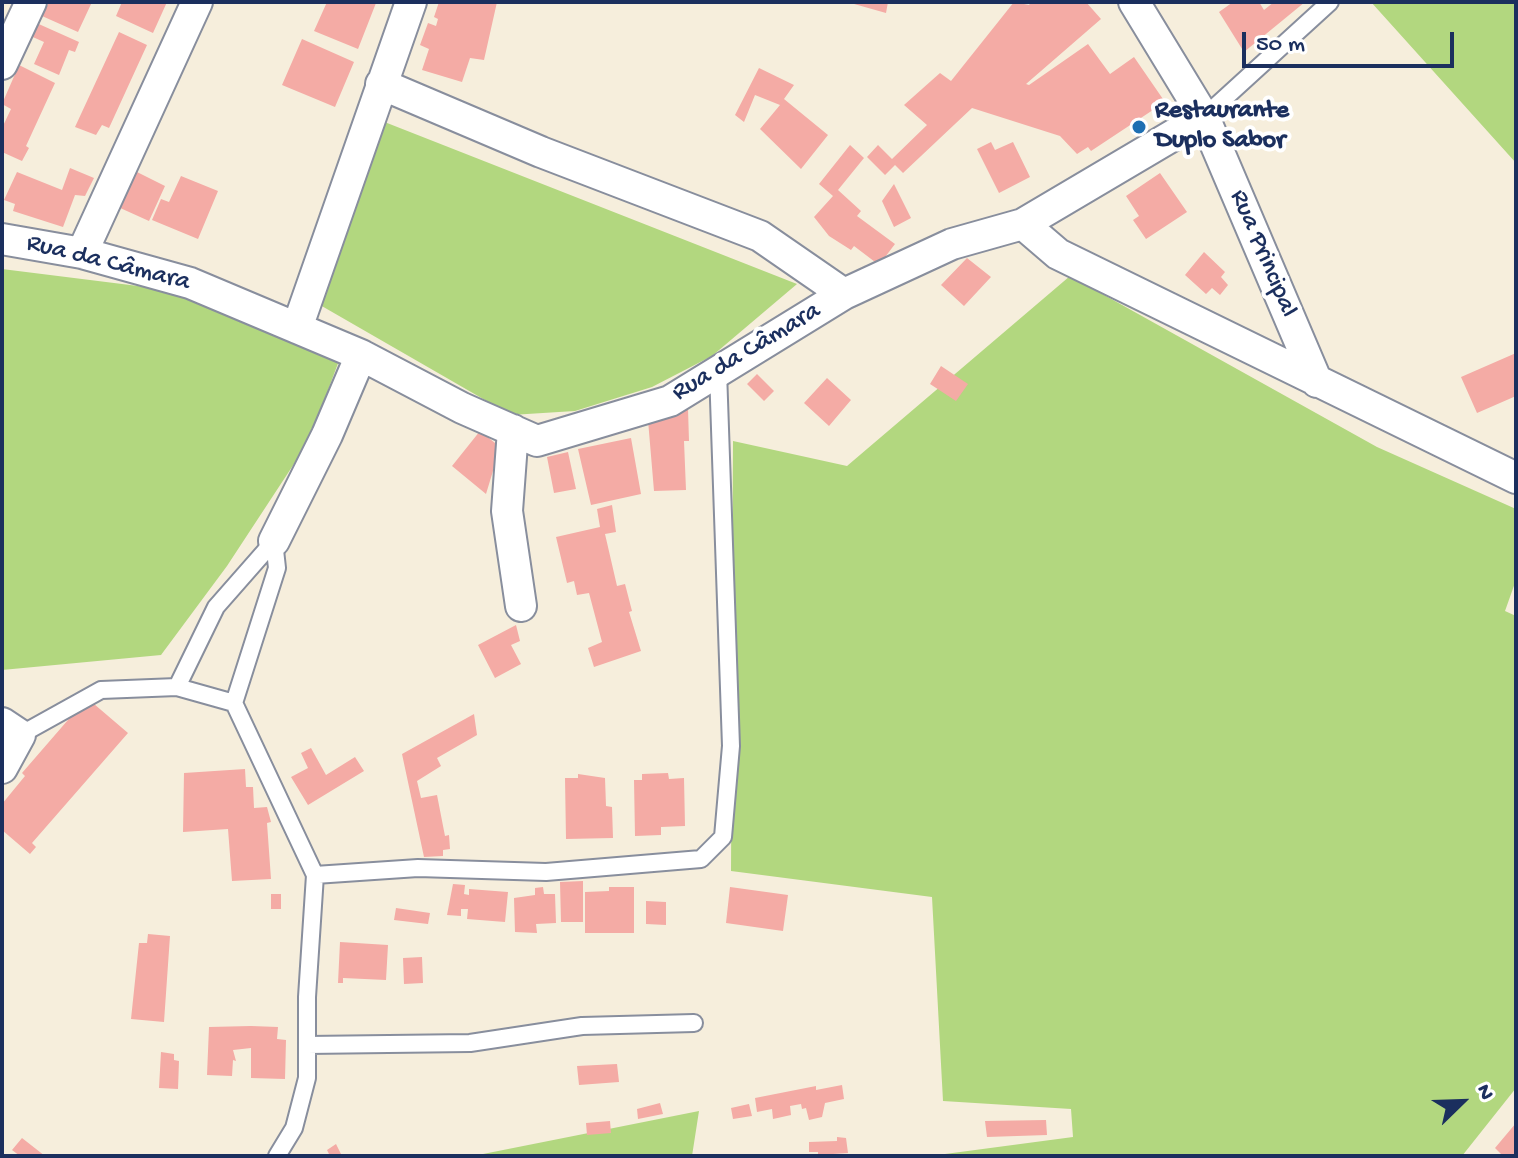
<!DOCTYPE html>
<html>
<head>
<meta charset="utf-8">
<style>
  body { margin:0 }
  #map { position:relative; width:1518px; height:1158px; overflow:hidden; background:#f6eedc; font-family:"Gochi Hand",sans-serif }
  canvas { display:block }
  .frame { position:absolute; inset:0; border:4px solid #1b2f5e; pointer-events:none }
  .north { position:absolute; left:1422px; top:1062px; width:80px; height:80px; -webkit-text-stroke:6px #fff; paint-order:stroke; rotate:67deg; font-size:22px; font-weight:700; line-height:32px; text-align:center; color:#1b2f5e }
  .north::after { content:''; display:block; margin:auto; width:28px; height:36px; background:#1b2f5e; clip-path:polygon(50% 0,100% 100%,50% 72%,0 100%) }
  .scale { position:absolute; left:1242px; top:32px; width:212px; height:36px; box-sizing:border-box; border:4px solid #1b2f5e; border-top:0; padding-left:10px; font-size:24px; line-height:28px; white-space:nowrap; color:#1b2f5e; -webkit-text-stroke:6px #fff; paint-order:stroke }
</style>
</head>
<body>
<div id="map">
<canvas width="1518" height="1158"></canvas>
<div class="frame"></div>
<div class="north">N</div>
<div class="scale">50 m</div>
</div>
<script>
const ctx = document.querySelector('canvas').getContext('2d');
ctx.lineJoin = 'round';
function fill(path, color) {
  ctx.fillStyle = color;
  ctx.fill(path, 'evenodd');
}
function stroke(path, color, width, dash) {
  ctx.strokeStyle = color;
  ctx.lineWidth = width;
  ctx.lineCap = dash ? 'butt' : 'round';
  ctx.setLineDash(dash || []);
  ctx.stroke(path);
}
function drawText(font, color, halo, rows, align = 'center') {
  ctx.font = font + ' "Gochi Hand",sans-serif';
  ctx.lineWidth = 8;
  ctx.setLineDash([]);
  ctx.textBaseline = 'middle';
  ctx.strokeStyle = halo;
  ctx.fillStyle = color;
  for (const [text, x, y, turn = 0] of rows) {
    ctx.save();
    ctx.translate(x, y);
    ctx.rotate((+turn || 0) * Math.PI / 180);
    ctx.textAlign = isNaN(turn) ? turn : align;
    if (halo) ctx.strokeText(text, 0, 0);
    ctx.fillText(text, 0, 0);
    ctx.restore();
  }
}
const green = new Path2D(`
  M1371,2H1516V163Z
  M382,121L797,284L712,356L652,387L575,411L511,415L320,305Z
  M2,269L178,291L340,358L309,441L227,566L161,655L2,670Z
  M1070,276L1377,447L1516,509V580L1505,611L1516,616V1088L1462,1156H930L1073,1137L1071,1109L943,1101L932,897L731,871L733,441L847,466Z
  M699,1111L692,1156H473Z`);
const building = new Path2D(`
  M49,2H92L78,32L42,16Z
  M122,2H167L153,33L116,16Z
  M327,2L376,3L358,49L314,31Z
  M439,2H497L484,60L470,58L462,82L422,70L429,49L420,45L428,23L436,26L438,19L434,17Z
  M847,2H888L886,13Z
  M1014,2L1029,5L1031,2H1086L1101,19L1026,84L1029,85L1088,44L1110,74L1134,57L1165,102L1091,151L1088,147L1077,154L1060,136L972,108L903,173L895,165L885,175L867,157L878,145L892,159L927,125L904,105L940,73L951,81Z
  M1233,2H1259L1264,10L1274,2H1305L1244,52L1219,12Z
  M32,21L79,42L75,52L69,50L59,75L34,64L44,42L26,34Z
  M119,32L147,45L109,128L102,125L96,135L75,127Z
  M302,39L354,62L335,107L282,85Z
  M19,65L55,83L26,146L29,148L22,161L2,152V128L11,109L2,104Z
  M759,68L794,85L784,99L828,135L801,169L760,129L780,105L755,95L744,122L735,115Z
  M991,142L995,150L1013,142L1030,177L999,193L977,149Z
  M850,145L864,158L838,190L861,211L857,216L895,244L879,265L854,246L851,250L829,236L814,217L833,196L819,184Z
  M70,168L94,178L85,196L75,195L63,227L13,211L15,204L4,200L17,172L62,190Z
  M135,171L165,186L149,221L118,207Z
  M1160,173L1187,212L1146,239L1133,220L1139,216L1126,196Z
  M181,176L218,191L198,239L152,220L161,199L169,202Z
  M894,184L911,218L894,227L882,201Z
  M1204,252L1225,272L1221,277L1228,285L1220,295L1212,288L1206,294L1185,275Z
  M967,258L991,277L964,306L941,285Z
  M1516,353V396L1477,413L1461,377Z
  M941,366L968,384L956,401L930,384Z
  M757,374L774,391L764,401L747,384Z
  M827,378L851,400L829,426L804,403Z
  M688,409L689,441H684L686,490L654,491L648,420Z
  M480,431L505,451L496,461L486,494L452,466Z
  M631,438L641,494L591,505L578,449Z
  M568,452L576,489L554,493L547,457Z
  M612,505L616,532L605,534L617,586L625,584L632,611L629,612L641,651L594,667L588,648L602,642L589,593L577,595L574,581L567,583L556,537L600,527L597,509Z
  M516,625L520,641L511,645L521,664L495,678L478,645Z
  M87,698L128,733L32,843L36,847L30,854L2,830V804L25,776L22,773Z
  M474,714L477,735L437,758L441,766L417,781L421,798L437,795L445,836L449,835L450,849L443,850V856L424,857L402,754Z
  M311,748L326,775L355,757L364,771L308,805L291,777L308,768L301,753Z
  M245,769L246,787H253L254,808L267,807L271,822L267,823L271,879L232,881L228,829L183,832L184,773Z
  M668,773L669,779L684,778L685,826L661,827V835L635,836L634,780H642V774Z
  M578,774L605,778L606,806L612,807L613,838L566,839L565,778H578Z
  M583,881V922H561L560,882Z
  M453,884L465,885L464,894L469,895V889L508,892L505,922L467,919L468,909H461V916L447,915Z
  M543,887L544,894H555L556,923L536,924L537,933L515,932L514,898L535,895V888Z
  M609,887H634V933H585V892L609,891Z
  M730,887L788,895L783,931L726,923Z
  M271,894H281V909H271Z
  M646,901L666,902V925L646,924Z
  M396,908L430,913L428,924L394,920Z
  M148,934L170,936L164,1022L131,1019L139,943H147Z
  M340,942L388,945L386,980L343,978V983H338Z
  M422,957L423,983L404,984L403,958Z
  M251,1026L278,1027L277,1039L286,1040L285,1079L251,1078V1048L233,1050L236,1061L233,1060L232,1076L207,1075L209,1027Z
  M161,1052L174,1054V1060L179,1061L178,1089L159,1088Z
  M617,1064L619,1082L579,1085L577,1066Z
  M842,1085L844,1099L825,1103L822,1117L809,1120L806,1108L802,1109L801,1104L790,1106L791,1115L773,1119L772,1109L757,1112L755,1098L816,1086V1090Z
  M660,1103L663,1114L638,1119L637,1109Z
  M749,1104L752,1116L733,1119L731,1108Z
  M1046,1120L1047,1135L987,1137L985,1121Z
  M610,1121L611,1133L587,1135L586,1123Z
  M1516,1123V1155L1503,1156L1495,1148Z
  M837,1137L846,1138L848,1153L818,1155V1152H809V1142L837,1141Z
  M22,1138L45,1156H20L12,1150Z
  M336,1144L342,1156H330L327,1150Z`);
const lane = new Path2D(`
  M1204,117L1330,2
  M177,687L216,607L274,541
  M234,703L277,568L274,541
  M20,735L101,690L177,687L234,703L315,875L307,997V1078L294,1128L277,1156
  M315,875L418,868L546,872L701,859L723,837L731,746L718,371
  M307,1045L470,1043L582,1026L694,1023`);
const street = new Path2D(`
  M1134,2L1204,117L1317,382
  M2,64L31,2
  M381,84L541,152L760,236L844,294
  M1023,224L1058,254L1516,478
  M2,239L82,253L190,283L361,355L462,408L537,441L670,401L844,294L952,244L1023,224L1204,117
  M82,253L197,2
  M297,328L411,2
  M513,430L507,511L521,606
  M274,541L327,435L361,355
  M2,723L20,735L2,768`);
const markers = [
  [1139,127,8,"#1f6fb2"]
];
const poiNames = [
  ["Restaurante",1155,112],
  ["Duplo Sabor",1155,142]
];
const streetNames = [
  ["Rua Principal",1262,254,67],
  ["Rua da Câmara",108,264,14],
  ["Rua da Câmara",747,353,-31]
];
fill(green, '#b2d77f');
fill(building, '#f4aba5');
stroke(lane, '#888e9d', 20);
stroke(street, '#888e9d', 34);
stroke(lane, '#fff', 16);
stroke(street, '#fff', 30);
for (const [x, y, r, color] of markers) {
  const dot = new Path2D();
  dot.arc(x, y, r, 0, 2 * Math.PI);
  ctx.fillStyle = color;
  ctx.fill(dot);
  stroke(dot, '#fff', 3);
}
drawText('bold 26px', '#1b2f5e', '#fff', poiNames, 'left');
drawText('26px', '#1b2f5e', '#fff', streetNames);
</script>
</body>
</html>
